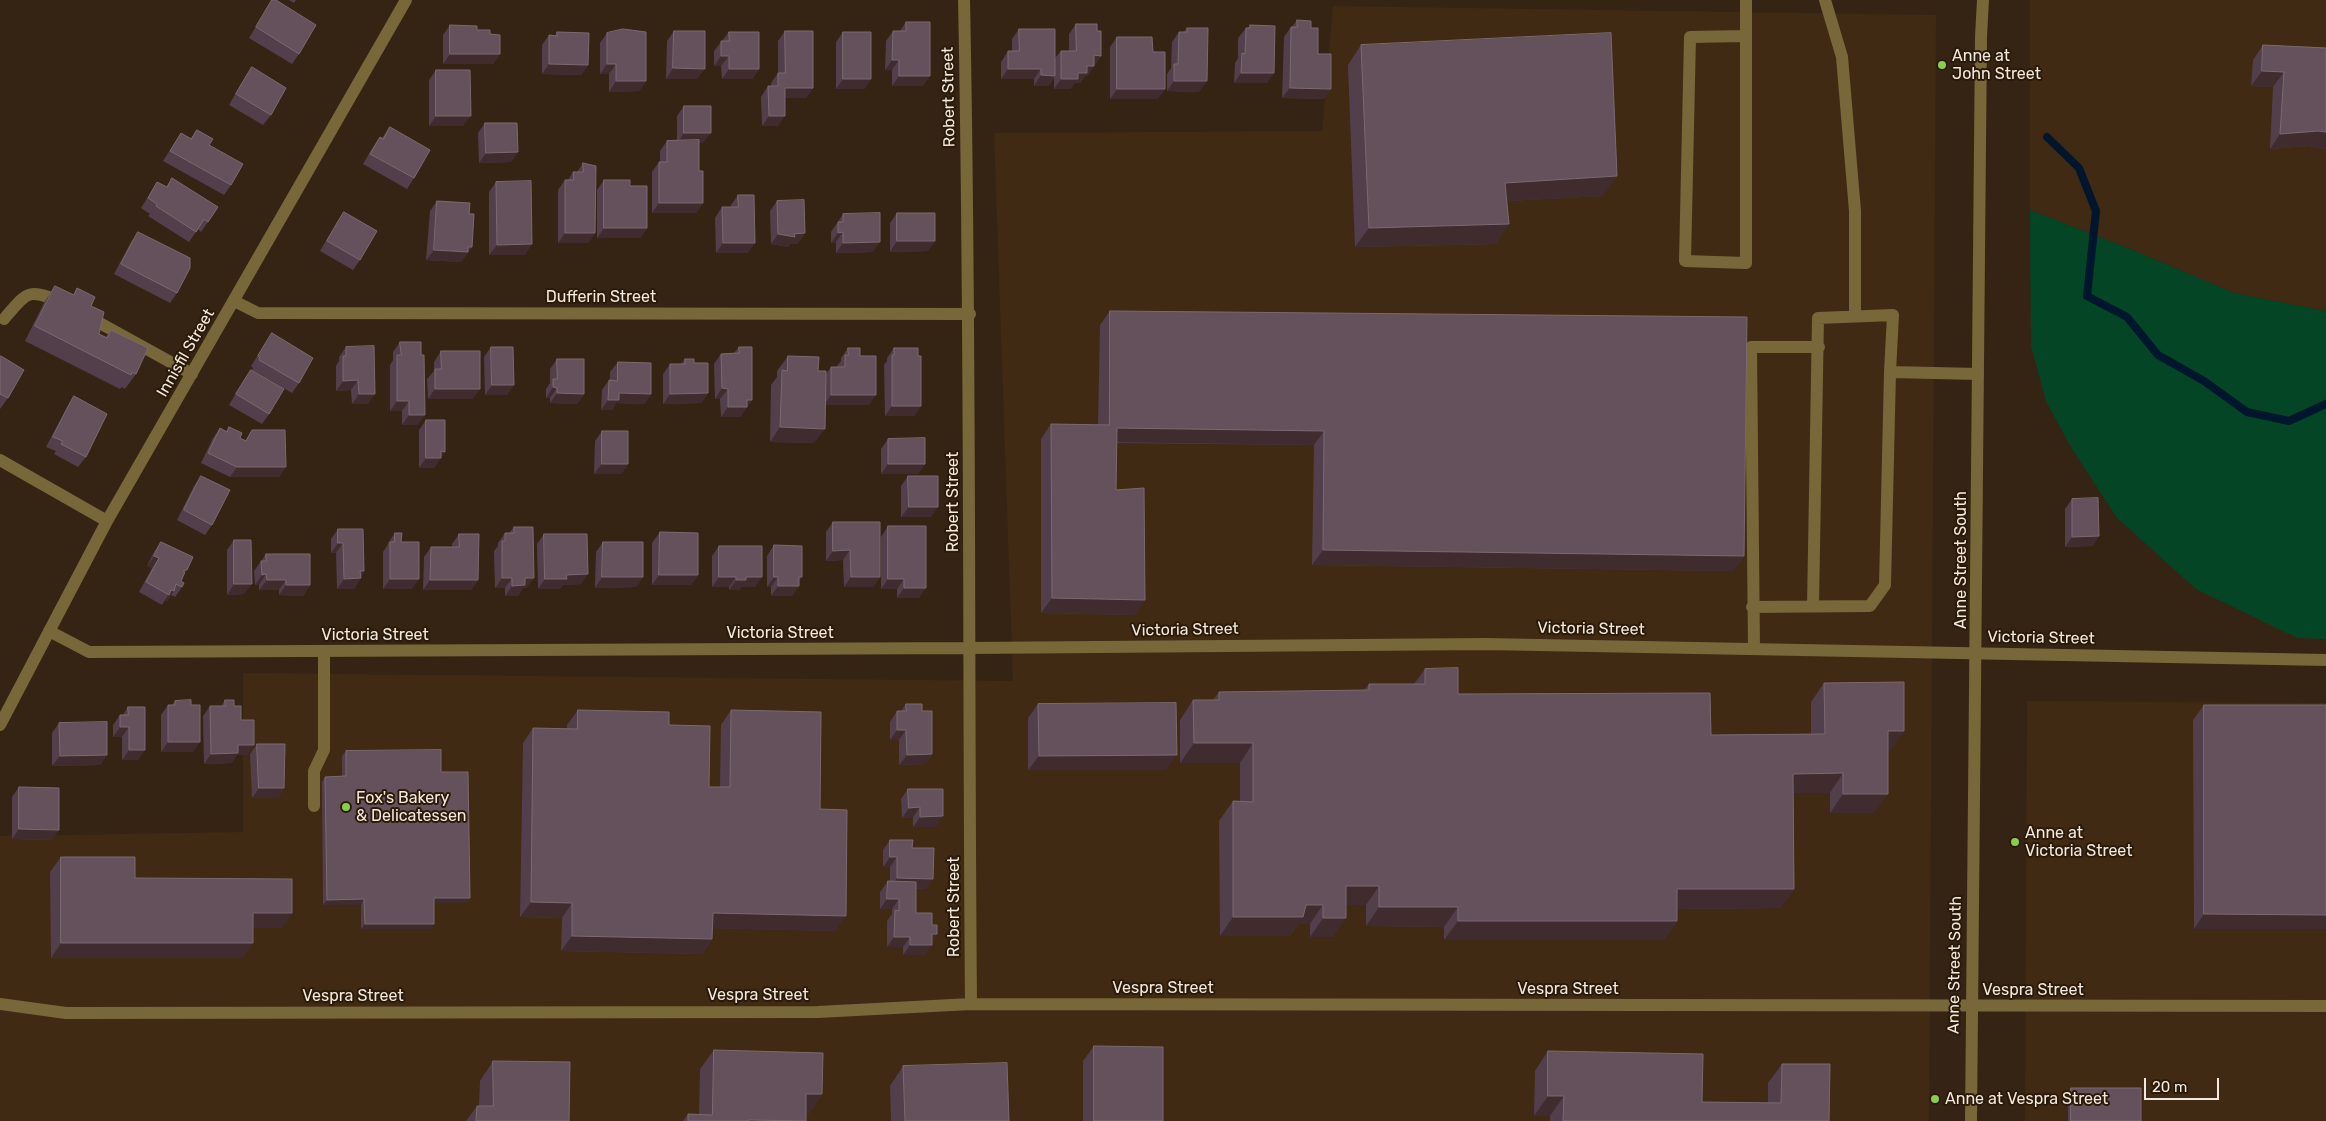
<!DOCTYPE html>
<html>
<head>
<meta charset="utf-8">
<style>
  body { margin:0 }
  #map { position:relative; width:2326px; height:1121px; overflow:hidden; background:#352413; font-family:Rubik,sans-serif }
  canvas { display:block }
  .scale { position:absolute; left:2144px; top:1078px; width:75px; height:22px; box-sizing:border-box; border:2px solid #f3e8dd; border-top:0; padding-left:6px; font-size:15px; line-height:18px; white-space:nowrap; color:#f3e8dd; -webkit-text-stroke:4px #2b1a09; paint-order:stroke }
</style>
</head>
<body>
<div id="map">
<canvas width="2326" height="1121"></canvas>
<div class="scale">20 m</div>
</div>
<script>
const ctx = document.querySelector('canvas').getContext('2d');
ctx.lineJoin = 'round';
function fill(path, color) {
  ctx.fillStyle = color;
  ctx.fill(path, 'evenodd');
}
function stroke(path, color, width, dash) {
  ctx.strokeStyle = color;
  ctx.lineWidth = width;
  ctx.lineCap = dash ? 'butt' : 'round';
  ctx.setLineDash(dash || []);
  ctx.stroke(path);
}
function drawText(font, color, halo, rows, align = 'center') {
  ctx.font = font + ' Rubik,sans-serif';
  ctx.lineWidth = 4;
  ctx.setLineDash([]);
  ctx.textBaseline = 'middle';
  ctx.strokeStyle = halo;
  ctx.fillStyle = color;
  for (const [text, x, y, turn = 0] of rows) {
    ctx.save();
    ctx.translate(x, y);
    ctx.rotate((+turn || 0) * Math.PI / 180);
    ctx.textAlign = isNaN(turn) ? turn : align;
    if (halo) ctx.strokeText(text, 0, 0);
    ctx.fillText(text, 0, 0);
    ctx.restore();
  }
}
const built = new Path2D(`
  M2030,0H2326V311L2234,293L2133,250L2030,210Z
  M1333,6L1936,15L1929,1121H0V836L243,832V673L1013,681L994,133L1322,131Z
  M2027,701L2326,703V1121H2025Z`);
const green = new Path2D(`
  M2030,210L2133,250L2234,293L2326,311V639L2297,638L2196,589L2117,518L2069,444L2046,401L2031,346Z`);
const stream = new Path2D(`
  M2047,137L2079,168L2096,211L2087,296L2127,317L2158,355L2204,381L2247,412L2289,421L2326,404`);
const service = new Path2D(`
  M1825,0L1842,57L1855,211V316
  M1745,36L1690,37L1685,261L1746,263V0
  M87,316L192,374
  M4,319C28,291 28,287 64,304
  M1813,606L1818,318L1893,315L1890,372
  M1752,607L1870,606L1885,585L1890,372L1978,374
  M1754,649L1751,347H1819
  M314,806V771L324,750V651`);
const minor = new Path2D(`
  M964,0C971,335 968,669 971,1004
  M234,301L258,313L970,314
  M0,460L107,521
  M49,631L89,652L968,648L1486,644L2326,660
  M0,725L107,521L406,0
  M0,1004L66,1013L818,1012L971,1004L2326,1006`);
const tertiary = new Path2D(`
  M1971,1121L1981,37L1983,0`);
const wall = new Path2D(`
  M272,0L299,54L292,64L249,38Z
  M289,0H296L294,3Z
  M1297,20L1311,28L1318,54L1324,99L1282,98L1284,37L1291,27H1292Z
  M906,22L923,86H892V70H885L886,41L893,31H900Z
  M1076,24L1097,31L1101,56L1087,76H1085L1080,83H1075L1070,89H1054V78L1048,86H1034V79H1001V62L1008,51H1012V39L1019,29L1055,58L1061,51H1069V34Z
  M450,25L477,30L490,34L500,54L493,64H443V35Z
  M1250,25L1267,83H1234L1235,63L1238,58V38L1246,28H1248Z
  M1187,28L1199,92L1167,91V74L1171,68L1172,42L1179,32H1184Z
  M674,31L697,79H666L667,41Z
  M785,31L813,88L806,98H785L778,126H762L761,97L768,86H771V83L778,73V41Z
  M557,32L588,65L581,75L542,74V45L549,35L555,36Z
  M729,32L759,69L752,79H722L721,66H714V51Z
  M843,32L871,79L864,89H836V42Z
  M607,33L646,81L639,91L609,92V74H600V43Z
  M1117,37L1153,52L1158,99H1110V47Z
  M1361,45L1603,196L1507,201L1496,244L1355,247L1348,65Z
  M2263,45L2326,48V149L2308,146L2270,149L2273,87L2251,86L2253,60Z
  M252,67L271,115L263,125L229,105L245,77Z
  M436,70L463,126H429V80Z
  M684,106L703,143H699V171L703,203L696,213H652V172L659,162H660V151L667,141L677,140V116Z
  M485,123L518,152L511,162L479,163L478,133Z
  M390,127L414,178L407,189L363,164L373,147L380,137L382,138Z
  M197,130L209,145L231,185L224,195L163,161L181,133L191,138Z
  M583,163L595,233L588,243H558V190L565,180H568L573,172H577Z
  M172,178L208,222L201,232L198,229L189,242L148,216L150,214L141,208L157,182L166,187Z
  M604,180L630,186L647,228L640,238H597V190Z
  M496,182L525,255H489V192Z
  M738,195L748,253H716L715,218L722,207H731V205Z
  M437,201L469,214L472,247L461,262L426,260L430,211Z
  M777,201L798,244H790L788,247L771,244L770,211Z
  M344,212L360,260L353,270L320,251L337,222Z
  M897,213L928,251L890,252V223Z
  M843,214L873,252L836,253V242L831,243V232Z
  M138,232L177,293L170,303L114,274L131,242Z
  M55,286L73,295L77,288L91,306L99,334L106,337L111,330L136,374L125,389L122,387L120,389L25,341L45,301Z
  M1110,311L1744,556L1733,571L1312,565L1314,445L1116,443V490L1135,615L1041,613V439L1051,424L1098,425L1100,325Z
  M272,333L299,383L292,393L252,370L253,368L251,366Z
  M400,342L418,425H402V411H390V365L393,360V352Z
  M346,347L368,404H352L351,390L336,391V366L339,361V357Z
  M491,347L507,395H485L484,357Z
  M739,347L752,400L740,417H721L720,399H715L714,364L721,354L734,353Z
  M848,348L860,356L869,405H825L814,443L770,442L771,385L777,377V371L788,356L818,371L826,374L831,367H837V366L841,361V358Z
  M894,348L921,406L914,416H885L884,365L887,361V358Z
  M441,351L473,399H428L427,379L434,371V362Z
  M0,357L8,398L0,409Z
  M557,359L584,394L577,404L550,403V398H546V389L550,383V369Z
  M685,359L694,363L708,393L701,403L663,404V374L670,364H681Z
  M618,362L651,394L644,404L616,403L612,410H601L602,390L609,380H610V372Z
  M251,370L269,414L262,424L229,405L244,380Z
  M74,396L86,457L78,467L54,454L56,451L46,447L67,407Z
  M426,420L441,457L434,468H419V430Z
  M229,427L240,438L245,441L252,430L279,477H230L201,463L213,438L220,428L226,431Z
  M602,431L628,464L621,474H594L595,441Z
  M888,439L925,464L918,474H881V449Z
  M201,476L212,525L205,535L177,520L194,486Z
  M908,476L931,517H901V486Z
  M2072,499L2099,536L2092,546L2065,547V509Z
  M833,522L880,577L873,587H844L843,560L826,561V532Z
  M888,526L919,598H897V589H881V537Z
  M514,527L534,578L526,588H523L518,596H505V588H495L494,551L498,546V543L505,533H509Z
  M338,529L364,571L354,589H337L336,553H331V539Z
  M660,532L698,575L691,585H652V543Z
  M395,533L401,542L412,589H383V552L387,546L388,543Z
  M459,534L478,580L471,590H423L424,557L431,547H452V544Z
  M544,534L581,584L563,585L560,589H538L537,544Z
  M234,540L244,594L227,595V550Z
  M161,542L181,581L182,587L175,597L171,595L167,601L165,600L162,605L139,592L152,568L147,566L154,552Z
  M603,542L643,577L636,587L595,588L596,552Z
  M774,545L799,581V586L792,596H771V587H767V556Z
  M719,546L755,587H741L739,590H729V587H712V556Z
  M266,554L310,585L303,596L279,595V590H259V585H255L254,571Z
  M1425,669L1458,694L1711,735L1811,734V702L1824,683L1890,751H1888L1874,813H1830V793H1793L1794,889L1780,908L1677,909V921L1663,940H1444V927L1366,926V905H1346L1333,937H1310V924H1298L1290,936H1220L1219,821L1233,801H1240V763H1180V720L1193,700H1213L1219,692L1364,690L1369,684H1414Z
  M225,700L234,706L241,720L247,755H237L231,763L204,764L203,716L210,706H221Z
  M175,701L191,705L193,752H161V715L168,705H172Z
  M906,704L922,711L932,754L925,764L899,765V740H890V722L897,711H901Z
  M1038,704L1166,770H1028V718Z
  M2204,705H2326V929H2194L2193,720Z
  M128,707L138,760H122V737H113V725L120,715H123Z
  M578,710L669,725L709,787H720L721,725L731,710L820,809L835,931L712,928V939L702,954L561,951L562,918L520,917L523,743L533,728L567,729V725Z
  M59,723L107,755L100,765L52,766V733Z
  M257,744L284,788L277,798H252L250,754Z
  M346,751L441,772L470,898L466,903H434L431,929H361V905H323L322,782L325,777L342,776V756Z
  M19,787L52,840L12,839V797Z
  M908,789L936,827H913V817L902,818L901,799Z
  M890,840L912,848L926,889H916V913L932,942L924,955H903V947H887V921L892,914V909H880V892L888,881H890V867H883V850Z
  M61,857L135,878L282,928H253L243,958H51L50,872Z
  M1094,1046L1163,1121H1083V1061Z
  M714,1050L822,1094L808,1114H806V1121H683L688,1114L699,1115L700,1069Z
  M1548,1051L1702,1102L1768,1103V1083L1782,1064L1829,1121H1550V1116H1534L1535,1071Z
  M493,1061L569,1121H466L477,1106H479L480,1081Z
  M903,1066L1009,1121H891L890,1086Z
  M2071,1088L2141,1121H2068V1093Z`);
const shadedWall = new Path2D(`
  M450,54H500L493,64H443Z
  M1094,55L1101,56L1094,66Z
  M721,56H729L721,66H714Z
  M892,60H899L892,70H885Z
  M549,64L588,65L581,75L542,74Z
  M607,64H616L609,74H600Z
  M1087,66H1094L1087,76H1085L1080,83H1075L1070,89H1054L1061,79L1078,73Z
  M673,68L705,69L697,79H666Z
  M729,69H759L752,79H722Z
  M1008,69H1041L1034,79H1001Z
  M2262,71L2284,72L2273,87L2251,86Z
  M1241,73H1274L1267,83H1234Z
  M1041,75L1055,76L1048,86H1034Z
  M899,76H930L923,86H892Z
  M843,79H871L864,89H836Z
  M616,81H646L639,91L609,92Z
  M1174,81H1207L1199,92L1167,91Z
  M785,88H813L806,98H778Z
  M1290,88L1331,89L1324,99L1282,98Z
  M1117,89H1165L1158,99H1110Z
  M436,116H471L463,126H429Z
  M769,116H785L778,126H762Z
  M2318,131L2326,132V149L2308,146L2270,149L2280,134Z
  M684,133H711L703,143H677Z
  M518,152L511,162L479,163L486,153Z
  M1617,176L1603,196L1491,202L1505,183Z
  M659,203H703L696,213H652Z
  M1509,224L1496,244L1355,247L1369,228Z
  M604,228H647L640,238H597Z
  M843,232L836,242L831,243L838,233Z
  M565,233H595L588,243H558Z
  M805,233L798,244H790L788,247L771,244L778,234Z
  M897,241H935L928,251L890,252Z
  M880,242L873,252L836,253L843,243Z
  M723,243H755L748,253H716Z
  M532,244L525,255H489L497,245Z
  M468,247H472L461,262L426,260L434,250Z
  M358,380L351,390L336,391L343,381Z
  M492,385H514L507,395H485Z
  M553,387L557,388L550,398H546Z
  M722,388L728,389L720,399H715Z
  M435,389H480L473,399H428Z
  M557,393L584,394L577,404L550,403Z
  M619,393L651,394L644,404L616,403L612,410H601L608,400Z
  M708,393L701,403L663,404L670,394Z
  M359,394H375L368,404H352Z
  M831,395H876L869,405H824Z
  M747,400H752L740,417H721L728,407Z
  M397,401H409L402,411H390Z
  M892,406H921L914,416H885Z
  M409,415H425L418,425H402Z
  M780,427L825,429L814,443L770,442Z
  M1117,428L1324,431L1314,445L1106,442Z
  M441,451L445,452L434,468H419L426,458Z
  M602,464H628L621,474H594Z
  M888,464H925L918,474H881Z
  M237,467H286L279,477H230Z
  M909,507H938L931,517H901Z
  M2099,536L2092,546L2065,547L2072,537Z
  M338,543H343L336,553H331Z
  M850,550L843,560L826,561L833,551Z
  M1323,550L1744,556L1733,571L1312,565Z
  M154,556L159,558L152,568L147,566Z
  M360,571H364L359,579L361,578L354,589H337L344,579Z
  M266,574L259,585H255L262,575Z
  M588,574L581,584L563,585L560,589H538L545,579L566,575Z
  M659,575H698L691,585H652Z
  M602,577H643L636,587L595,588Z
  M719,577H736L729,587H712Z
  M746,577H762L755,587H741L739,590H729L736,580Z
  M774,577H778L771,587H767Z
  M799,577H802L795,586H799L792,596H771L778,586Z
  M851,577H880L873,587H844Z
  M502,578H512L505,588H495Z
  M525,578H534L526,588H523L518,596H505L512,586Z
  M390,579H419L412,589H383Z
  M888,579H904L897,589H881Z
  M267,580H286L279,590H259Z
  M430,580H478L471,590H423Z
  M234,584H252L244,594L227,595Z
  M286,585H310L303,596L279,595Z
  M904,588H926L919,598H897Z
  M171,590L174,591L167,601L165,600Z
  M1052,598L1145,600L1135,615L1041,613Z
  M120,727H129L122,737H113Z
  M897,730H906L899,740H890Z
  M1888,731H1904L1890,751H1874Z
  M168,742H200L193,752H161Z
  M1194,743H1253L1240,763H1180Z
  M238,745H254L247,755H237L231,763L204,764L211,754Z
  M129,750H145L138,760H122Z
  M932,754L925,764L899,765L907,755Z
  M107,755L100,765L52,766L60,756Z
  M1177,755L1166,770H1028L1039,756Z
  M1843,773L1830,793H1779L1793,774Z
  M259,788H284L277,798H252Z
  M1843,794H1888L1874,813H1830Z
  M920,807L913,817L902,818L909,808Z
  M943,816L936,827H913L920,817Z
  M19,829L59,830L52,840L12,839Z
  M890,857H897L890,867H883Z
  M897,878L933,879L926,889L890,888Z
  M1346,886H1379L1366,905H1332Z
  M1677,889H1794L1780,908L1663,909Z
  M434,898H470L466,903H431Z
  M364,899L361,905H323L327,900Z
  M887,899H899L892,909H880Z
  M531,902L572,903L562,918L520,917Z
  M1306,905H1323L1310,924H1298L1290,936H1220L1233,917Z
  M1379,907H1458L1444,927L1366,926Z
  M253,913H292L282,928H243Z
  M713,913L846,916L835,931L702,928Z
  M2204,914L2326,915V929H2194Z
  M1323,918H1346L1333,937H1310Z
  M1458,921H1677L1663,940H1444Z
  M365,924H434L431,929H361Z
  M932,934H937L930,944Z
  M572,936L712,939L702,954L561,951Z
  M894,937H910L903,947H887Z
  M61,943H253L243,958H51Z
  M910,945H932L924,955H903Z
  M806,1094H822L808,1114L793,1113Z
  M1548,1096H1564L1550,1116H1534Z
  M749,1120L792,1121H748Z`);
const building = new Path2D(`
  M272,0H276L316,25L299,54L256,27Z
  M1297,20L1311,21V28H1318V54H1331V89L1290,88L1291,27H1297Z
  M906,22H930V76H899V60H892L893,31H906Z
  M1076,24H1097V31H1101V56L1094,55V66H1087V73H1078V79H1061V51H1076Z
  M450,25L477,26V30H490V34L500,35V54H450Z
  M1250,25L1275,26L1274,73H1241L1242,53L1245,54L1246,28H1250Z
  M1187,28H1208L1207,81H1174V64H1178L1179,32H1187Z
  M623,29L646,32V81H616V64H607V33Z
  M1019,29H1055V76L1041,75V69H1008V51H1019Z
  M674,31H705V69L673,68Z
  M785,31H813V88H785V116H769L768,86H778V73H785Z
  M557,32L589,33L588,65L549,64V35L557,36Z
  M729,32H759V69H729V56H721V41H729Z
  M843,32H871V79H843Z
  M1611,33L1617,176L1505,183L1509,224L1369,228L1361,45Z
  M1117,37H1152L1153,52H1165V89H1117Z
  M2263,45L2326,48V132L2318,131L2280,134L2284,72L2262,71Z
  M252,67L286,88L271,115L236,94Z
  M436,70H470L471,116H436Z
  M684,106H711V133H684Z
  M485,123H517L518,152L486,153Z
  M390,127L430,150L414,178L370,154L380,137L383,139Z
  M197,130L213,139L209,145L243,164L231,185L170,151L181,133L191,139Z
  M699,140V171H703V203H659V162H667V141Z
  M583,163L596,166L595,233H565V180H574L573,172H583Z
  M172,178L218,207L208,222L204,219L196,232L156,206L157,204L148,198L157,182L167,187Z
  M604,180H630V186H647V228H604Z
  M531,181L532,244L497,245L496,182Z
  M738,195H754L755,243H723L722,207H738Z
  M804,200L805,233L794,234L795,237L778,234L777,201Z
  M437,201L470,203L469,214H474L472,247H468V252L434,250Z
  M344,212L377,231L360,260L327,241Z
  M880,213V242L843,243V232L838,233V222H843V214Z
  M897,213H935V241H897Z
  M138,232L190,258V268L177,293L121,264Z
  M55,286L74,295L77,288L95,297L91,306L104,312L99,334L107,338L111,330L148,348L136,374L132,372L131,375L35,326Z
  M1110,311L1747,317L1744,556L1323,550L1324,431L1117,428L1116,490L1144,488L1145,600L1052,598L1051,424L1109,425Z
  M272,333L313,358L299,383L259,360L260,358L258,356Z
  M400,342H421V355H424L425,415H409V401H397V355H401Z
  M374,346L375,394H359L358,380L343,381V356H346V347Z
  M491,347H513L514,385H492Z
  M739,347H752V400H747V407H728V389L722,388L721,354L739,353Z
  M848,348H860V356H876V395H831V367H845V355H848Z
  M894,348H918V356H921V406H892V355H894Z
  M441,351H480V389H435V369H441Z
  M1,356L24,370L8,398L0,394V358Z
  M788,356L819,357L818,371H826L825,429L780,427L782,370L787,371Z
  M557,359H584V394L557,393V388L553,387V379H557Z
  M685,359H694V363H708V393L670,394V364H685Z
  M618,362L651,363V394L619,393V400H608L609,380L617,381Z
  M251,370L284,389L269,414L236,394Z
  M74,396L107,414L86,457L61,444L63,441L53,437Z
  M426,420H445V452L441,451V458H426Z
  M229,427L242,433L240,438L246,441L252,430H285L286,467H237L208,453L220,428L227,432Z
  M602,431H628V464H602Z
  M925,438V464H888V439Z
  M201,476L230,490L212,525L184,510Z
  M908,476H938V507H909Z
  M2098,498L2099,536L2072,537V499Z
  M833,522H880V577H851L850,550L833,551Z
  M888,526H926V588H904V579H888Z
  M514,527H533L534,578H525V585L512,586V578H502V541H505V533H514Z
  M338,529H363L364,571H360L361,578L344,579L343,543H338Z
  M660,532L698,533V575H659Z
  M395,533H402L401,542H419V579H390V542H394Z
  M459,534H479L478,580H430L431,547H459Z
  M544,534H587L588,574L566,575L567,579H545Z
  M234,540H251L252,584H234Z
  M161,542L193,557L187,570L183,571L185,572L181,581L184,583L182,587L176,584L174,591L171,590L169,595L146,582L159,558L154,556Z
  M603,542H643V577H602Z
  M774,545L802,546V577H799V586H778V577H774Z
  M719,546H762V577H746V580H736V577H719Z
  M266,554H310V585H286V580H267L266,574L262,575L261,561H266Z
  M1458,668V694L1710,693L1711,735L1825,734L1824,683L1904,682V731H1888V794H1843V773L1793,774L1794,889H1677V921H1458V907H1379V886H1346V918H1323V905H1306L1303,917H1233V801L1253,802V743H1194L1193,700H1219V692L1369,690V684H1425V669Z
  M191,700V705H200V742H168V705H175V701Z
  M225,700H234V706H241V720H254V745H238V753L211,754L210,706H225Z
  M1176,703L1177,755L1039,756L1038,704Z
  M906,704H922V711H932V754L907,755L906,730H897V711H906Z
  M2204,705H2326V915L2204,914Z
  M128,707H145V750H129V727H120V715H128Z
  M578,710L669,712V725L710,726L709,787H730L731,710L821,712L820,809L847,810L846,916L713,913L712,939L572,936V903L531,902L533,728L577,729Z
  M107,722V755L60,756L59,723Z
  M257,744H285L284,788H259Z
  M441,750V772H468L470,898H434V924H365L364,899L327,900L325,777L346,776V751Z
  M19,787L59,788V830L19,829Z
  M908,789H943V816L920,817V807L909,808Z
  M890,840H913L912,848H934L933,879L897,878V857H890Z
  M61,857H135V878L292,879V913H253V943H61Z
  M888,881L916,882V913H932V925H937V934H932V945H910V937H894L895,910L899,911V899H887Z
  M1094,1046L1163,1047V1121H1094Z
  M714,1050L823,1053L822,1094H806V1121L749,1120V1121H688V1114L712,1115Z
  M1548,1051L1703,1054L1702,1102L1781,1103L1782,1064H1830L1829,1121H1563L1564,1096H1548Z
  M493,1061L570,1062L569,1121H476L477,1106H493Z
  M1007,1063L1009,1121H905L903,1066Z
  M2071,1088H2141V1121H2071Z`);
const markers = [
  [1942,65,5,"#89ce48"],
  [346,807,5,"#89ce48"],
  [2015,842,5,"#89ce48"],
  [1935,1099,5,"#89ce48"]
];
const poiNames = [
  ["Anne at",1952,56],
  ["John Street",1952,74],
  ["Fox's Bakery",356,798],
  ["& Delicatessen",356,816],
  ["Anne at",2025,833],
  ["Victoria Street",2025,851],
  ["Anne at Vespra Street",1945,1099]
];
const streetNames = [
  ["Robert Street",949,97,-91],
  ["Dufferin Street",601,297],
  ["Innisfil Street",186,353,-60],
  ["Robert Street",953,502,-90],
  ["Anne Street South",1961,560,-90],
  ["Victoria Street",1591,629,1],
  ["Victoria Street",1185,630,-1],
  ["Victoria Street",780,633],
  ["Victoria Street",375,635],
  ["Victoria Street",2041,638,1],
  ["Robert Street",954,907,-90],
  ["Anne Street South",1955,965,-89],
  ["Vespra Street",1163,988],
  ["Vespra Street",1568,989],
  ["Vespra Street",2033,990],
  ["Vespra Street",758,995],
  ["Vespra Street",353,996]
];
fill(built, '#402a13');
fill(green, '#044526');
stroke(stream, '#00162d', 8);
stroke(service, '#786739', 12);
stroke(minor, '#786739', 12);
stroke(tertiary, '#786739', 12);
fill(wall, '#533f4c');
fill(shadedWall, '#402c2f');
fill(building, '#64515c');
stroke(building, '#7b6970', 1);
for (const [x, y, r, color] of markers) {
  const dot = new Path2D();
  dot.arc(x, y, r, 0, 2 * Math.PI);
  ctx.fillStyle = color;
  ctx.fill(dot);
  stroke(dot, '#2b1a09', 2);
}
drawText('16px', '#f3e8dd', '#2b1a09', poiNames, 'left');
drawText('16px', '#f3e8dd', '#2b1a09', streetNames);
</script>
</body>
</html>
